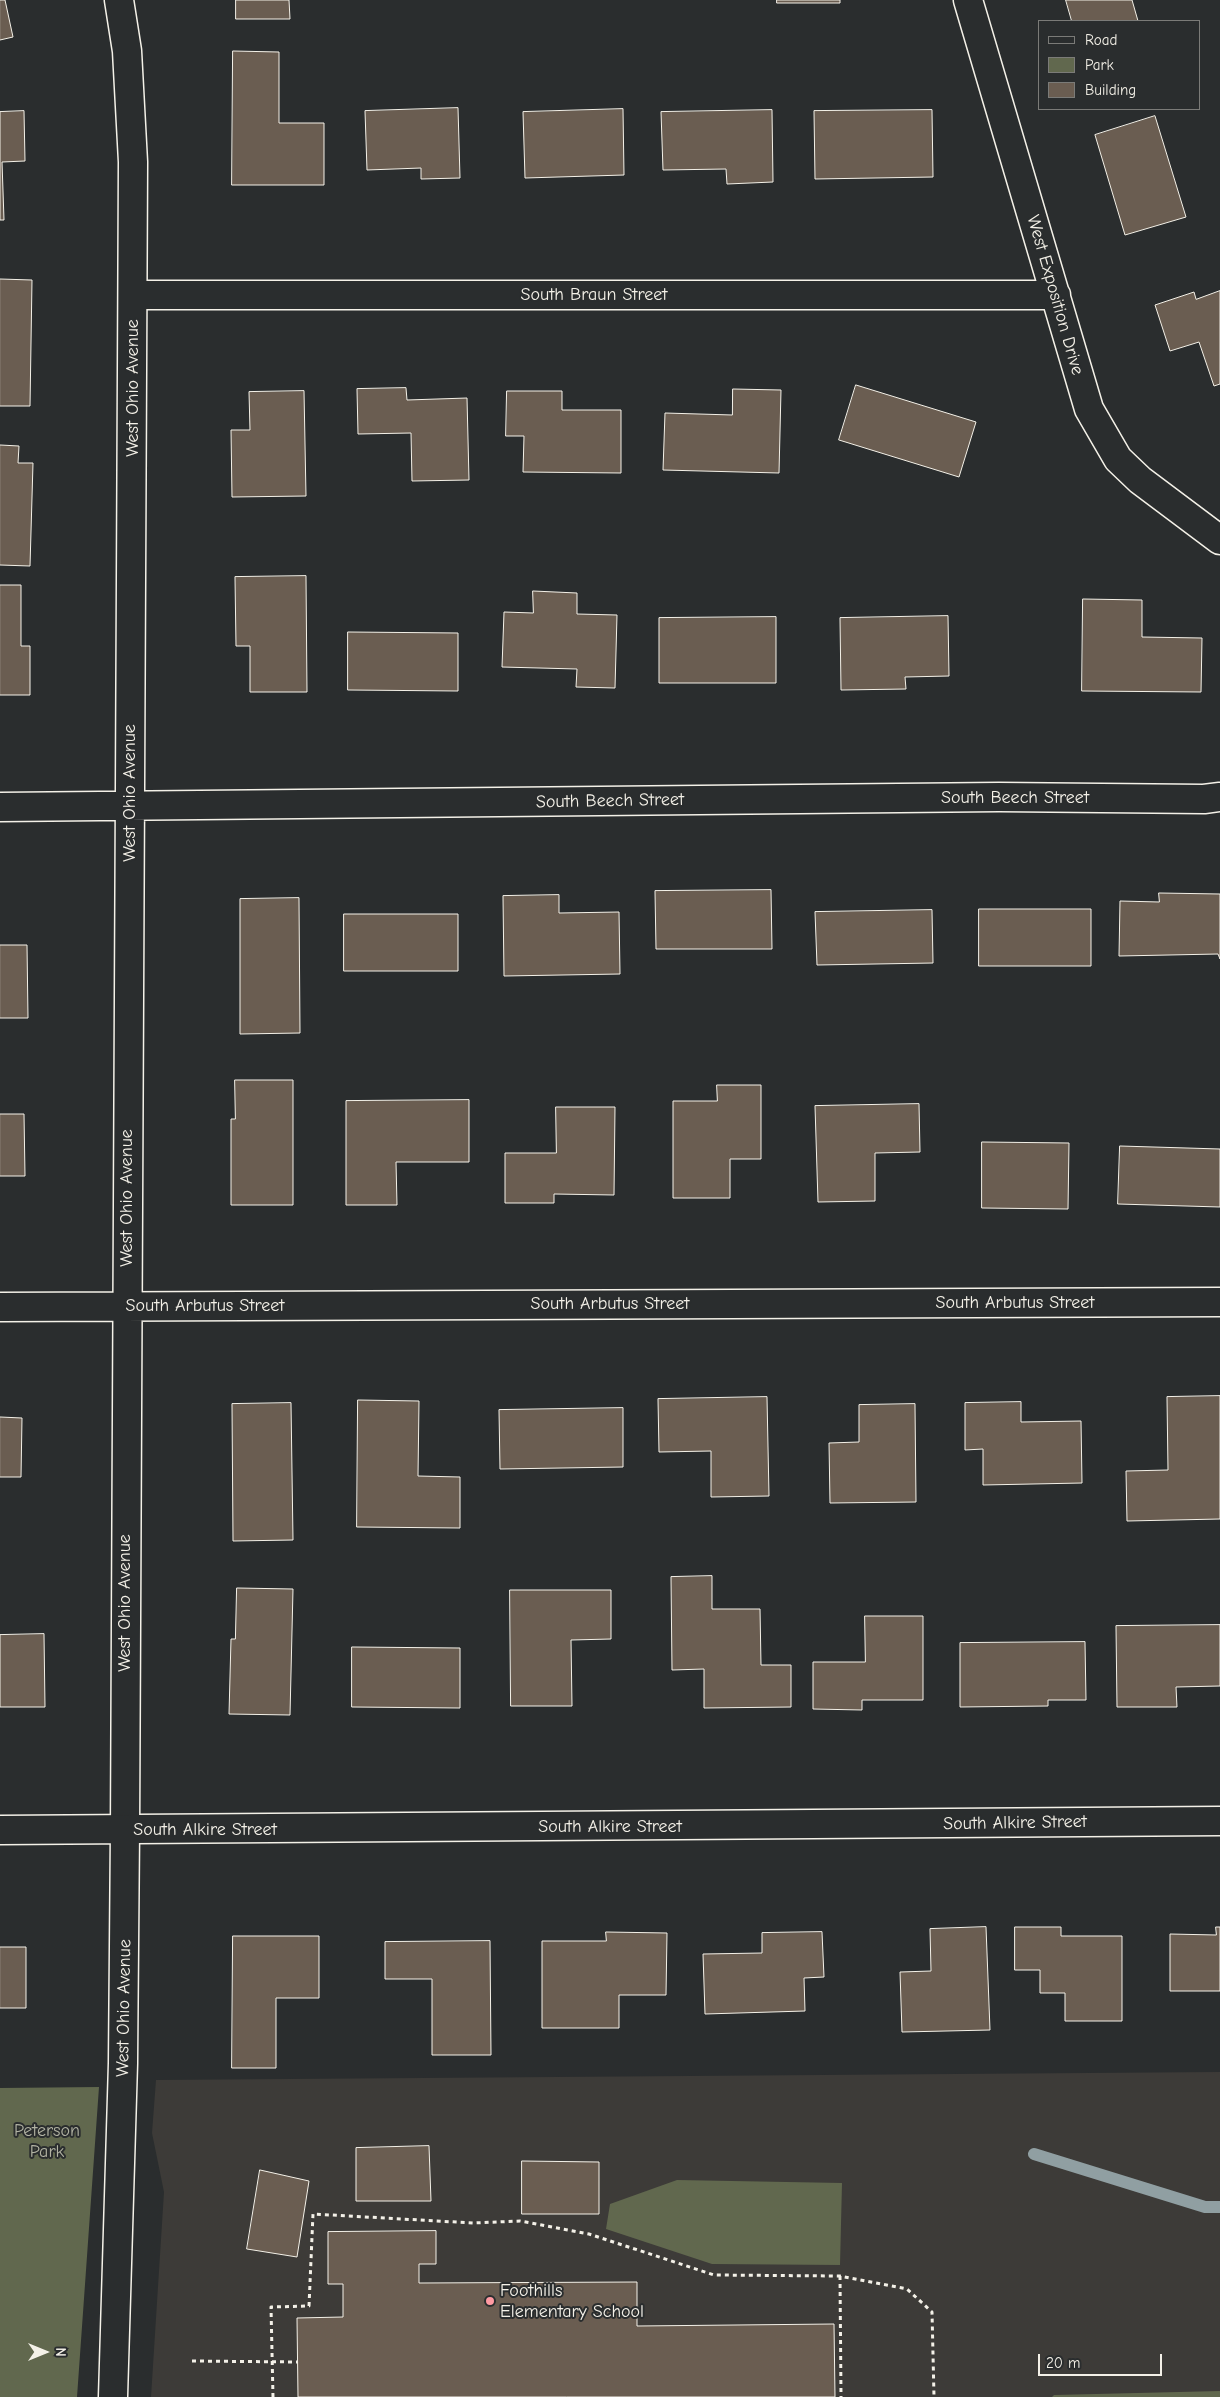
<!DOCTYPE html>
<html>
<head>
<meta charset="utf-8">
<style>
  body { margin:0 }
  #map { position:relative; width:1220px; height:2397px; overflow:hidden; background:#2a2d2e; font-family:"Comic Neue",sans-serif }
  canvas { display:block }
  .legend { position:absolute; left:1038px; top:20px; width:162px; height:90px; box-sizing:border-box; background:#2a2d2e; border:1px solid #7b7b78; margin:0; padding:6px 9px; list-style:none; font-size:15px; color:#f4f1e8 }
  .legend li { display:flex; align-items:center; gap:10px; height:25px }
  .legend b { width:25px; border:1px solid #7b7b78 }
  .north { position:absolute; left:20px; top:2327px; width:50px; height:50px; -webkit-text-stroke:4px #2a2d2e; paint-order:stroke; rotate:90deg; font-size:14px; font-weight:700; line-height:20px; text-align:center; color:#f4f1e8 }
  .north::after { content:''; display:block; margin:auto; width:18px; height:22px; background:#f4f1e8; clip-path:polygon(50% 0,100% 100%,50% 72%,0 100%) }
  .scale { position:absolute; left:1038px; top:2354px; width:124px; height:22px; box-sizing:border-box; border:2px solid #f4f1e8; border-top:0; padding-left:6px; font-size:15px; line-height:18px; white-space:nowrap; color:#f4f1e8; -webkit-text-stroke:4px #2a2d2e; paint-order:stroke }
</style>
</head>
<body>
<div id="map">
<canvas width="1220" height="2397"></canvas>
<ul class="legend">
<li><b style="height:6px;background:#2a2d2e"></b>Road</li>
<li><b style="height:14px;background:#61684e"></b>Park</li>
<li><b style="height:14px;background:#6a5d51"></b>Building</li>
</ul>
<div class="north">N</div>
<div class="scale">20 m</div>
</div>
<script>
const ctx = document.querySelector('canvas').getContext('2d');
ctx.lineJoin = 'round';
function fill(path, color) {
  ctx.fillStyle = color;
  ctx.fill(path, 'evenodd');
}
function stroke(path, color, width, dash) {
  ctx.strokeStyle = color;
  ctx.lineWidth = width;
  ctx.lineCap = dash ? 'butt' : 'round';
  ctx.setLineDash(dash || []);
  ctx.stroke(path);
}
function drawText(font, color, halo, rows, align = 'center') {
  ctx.font = font + ' "Comic Neue",sans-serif';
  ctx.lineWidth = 4;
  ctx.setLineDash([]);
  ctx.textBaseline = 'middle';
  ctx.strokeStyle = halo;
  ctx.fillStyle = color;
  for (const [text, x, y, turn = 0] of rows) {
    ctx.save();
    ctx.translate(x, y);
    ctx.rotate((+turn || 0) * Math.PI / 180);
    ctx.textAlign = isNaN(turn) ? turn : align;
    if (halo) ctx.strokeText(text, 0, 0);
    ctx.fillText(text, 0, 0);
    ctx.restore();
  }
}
const built = new Path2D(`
  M1220,2072V2397H151L164,2192L152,2133L156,2080Z`);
const green = new Path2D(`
  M99,2087L77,2397H0V2088Z
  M677,2180L842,2183L840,2265L712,2264L606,2229L610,2204Z
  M1220,2391V2397H1052L1054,2395Z`);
const stream = new Path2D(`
  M1034,2154L1205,2207H1220`);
const building = new Path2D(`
  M0,0H5L13,37L0,40Z
  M236,0H289L290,19H236Z
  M777,0H840V3H777Z
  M1066,0H1132L1138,21H1072Z
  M233,51L279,52V123H324V185H232Z
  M458,108L460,178L421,179V168L367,170L365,111Z
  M623,109L624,175L525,178L523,112Z
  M772,110L773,182L727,184L726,169L663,170L661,112Z
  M932,110L933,177L815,179L814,111Z
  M24,111L25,161L2,162L4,220H0V112Z
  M1155,116L1186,217L1125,235L1095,135Z
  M0,279L32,280L30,406H0Z
  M1220,291V384L1214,386L1199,342L1170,351L1155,305L1194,292L1196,299Z
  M856,385L976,422L959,477L839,440Z
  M406,388L407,400L467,398L469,480L412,481L411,433L358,434L357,389Z
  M733,389L781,390L779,473L663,470L665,413L732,415Z
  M304,391L306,496L232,497L231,430H250L249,392Z
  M507,391H562V410H621V473L523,472L524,436H506Z
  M0,445L19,446L18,463H33L30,566L0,565Z
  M306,576L307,692H250V646H236L235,577Z
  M0,585H21V646H30V695H0Z
  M533,591L577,593V614L617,615L615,688L576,687L577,669L502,667L504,612L533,613Z
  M1083,599L1142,600V637L1202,638L1201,692L1082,691Z
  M948,616L949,676L905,677L906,689L841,690L840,618Z
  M776,617V683H659V618Z
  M348,632L458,633V691L348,690Z
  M771,890L772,949H656L655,891Z
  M1159,893L1220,894V959L1218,954L1119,956L1120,901L1159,902Z
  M559,895V913L619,912L620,974L504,976L503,896Z
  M299,898L300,1033L240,1034V899Z
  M979,909H1091V966H979Z
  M932,910L933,963L817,965L815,912Z
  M344,914H458V971H344Z
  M0,945H27L28,1018H0Z
  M235,1080H293V1205H231V1119H235Z
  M717,1085H761V1159H730V1198H673V1101H717Z
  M469,1100V1162H396L397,1205H346V1101Z
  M919,1104L920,1152L875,1153V1201L818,1202L815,1106Z
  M556,1107H615L614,1195L554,1194V1203H505V1153H556Z
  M0,1114H24L25,1176H0Z
  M982,1142L1069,1143L1068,1209L982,1208Z
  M1120,1146L1220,1149V1207L1118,1204Z
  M1220,1396V1519L1127,1521L1126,1471L1168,1470L1167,1397Z
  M767,1397L769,1496L711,1497V1451L659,1452L658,1399Z
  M358,1400L419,1401L418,1476L460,1477V1528L357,1527Z
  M1021,1402V1422L1081,1421L1082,1483L983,1485V1449L965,1450V1403Z
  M291,1403L293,1540L233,1541L232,1404Z
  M915,1404L916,1502L830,1503L829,1443L859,1442V1405Z
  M623,1408V1467L500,1469L499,1410Z
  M0,1417L22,1418L21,1477H0Z
  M712,1576V1609H760L761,1665H791V1707L704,1708V1669L672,1670L671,1577Z
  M237,1588L293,1589L290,1715L229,1714L231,1639H235Z
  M510,1590H611V1639L571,1640L572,1706H511Z
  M865,1616H923V1700H862V1710L813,1709V1662H865Z
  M1220,1625V1686L1176,1687L1177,1707H1117L1116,1626Z
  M44,1634L45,1707H0V1635Z
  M1085,1642L1086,1700H1048V1706L960,1707V1643Z
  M352,1647L460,1648V1708L352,1707Z
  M986,1927L990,2030L902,2032L900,1972L931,1971L930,1929Z
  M1015,1927H1061V1936H1122V2021H1065V1993H1040V1970H1015Z
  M1216,1927H1220V1991H1170V1934L1216,1935Z
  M606,1932L667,1933L666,1995H619V2028H542V1941H606Z
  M822,1932L824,1977L804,1978L805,2011L705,2014L703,1954L762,1953V1933Z
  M233,1936H319V1998H276V2068H232Z
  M490,1941L491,2055H432V1979H385V1942Z
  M0,1947H26V2008H0Z
  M429,2146L431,2201H356V2148Z
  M522,2161L599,2162V2214H522Z
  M260,2170L309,2181L297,2257L247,2249Z
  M436,2231V2264H419V2283L637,2282V2326L834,2324L835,2397H298L297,2318L343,2317V2284H328V2232Z`);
const path = new Path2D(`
  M840,2276L841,2397
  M192,2361L298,2362
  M273,2397L271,2307L309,2306L313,2214L473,2223L520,2221L589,2234L714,2275L840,2276L907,2289L932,2312L934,2397`);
const street = new Path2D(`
  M119,0L127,51L133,162L125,1830
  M968,0L1089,409L1118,459L1140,480L1220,540
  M133,295H1056
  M0,807L999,797L1204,799L1220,797
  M0,1307L1220,1302`);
const secondary = new Path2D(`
  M0,1830L1220,1821
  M113,2397L123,2063L125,1830`);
const markers = [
  [490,2301,5,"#ff9aa2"]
];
const streetNames = [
  ["South Braun Street",594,295],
  ["West Exposition Drive",1055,295,74],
  ["West Ohio Avenue",133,388,-90],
  ["West Ohio Avenue",130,793,-90],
  ["South Beech Street",1015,798],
  ["South Beech Street",610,801,-1],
  ["West Ohio Avenue",127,1198,-90],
  ["South Arbutus Street",1015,1303],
  ["South Arbutus Street",610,1304],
  ["South Arbutus Street",205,1306],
  ["West Ohio Avenue",125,1603,-90],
  ["South Alkire Street",1015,1823,-1],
  ["South Alkire Street",610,1827],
  ["South Alkire Street",205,1830],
  ["West Ohio Avenue",124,2008,-89]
];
const parkNames = [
  ["Peterson",47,2131],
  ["Park",47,2152]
];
const poiNames = [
  ["Foothills",500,2291],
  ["Elementary School",500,2312]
];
fill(built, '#3d3b38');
fill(green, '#61684e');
stroke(stream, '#909fa2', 12);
fill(building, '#6a5d51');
stroke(building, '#f4f1e8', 1);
stroke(street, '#f4f1e8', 31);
stroke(secondary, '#f4f1e8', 31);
stroke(path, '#f4f1e8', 3, [4, 4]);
stroke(street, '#2a2d2e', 28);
stroke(secondary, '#2a2d2e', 28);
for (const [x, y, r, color] of markers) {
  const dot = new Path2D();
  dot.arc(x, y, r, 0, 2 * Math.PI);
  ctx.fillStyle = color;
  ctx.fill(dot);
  stroke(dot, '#2a2d2e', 2);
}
drawText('18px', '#f4f1e8', '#2a2d2e', streetNames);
drawText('18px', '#b2b3a3', '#2a2d2e', parkNames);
drawText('18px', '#f4f1e8', '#2a2d2e', poiNames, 'left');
</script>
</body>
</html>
